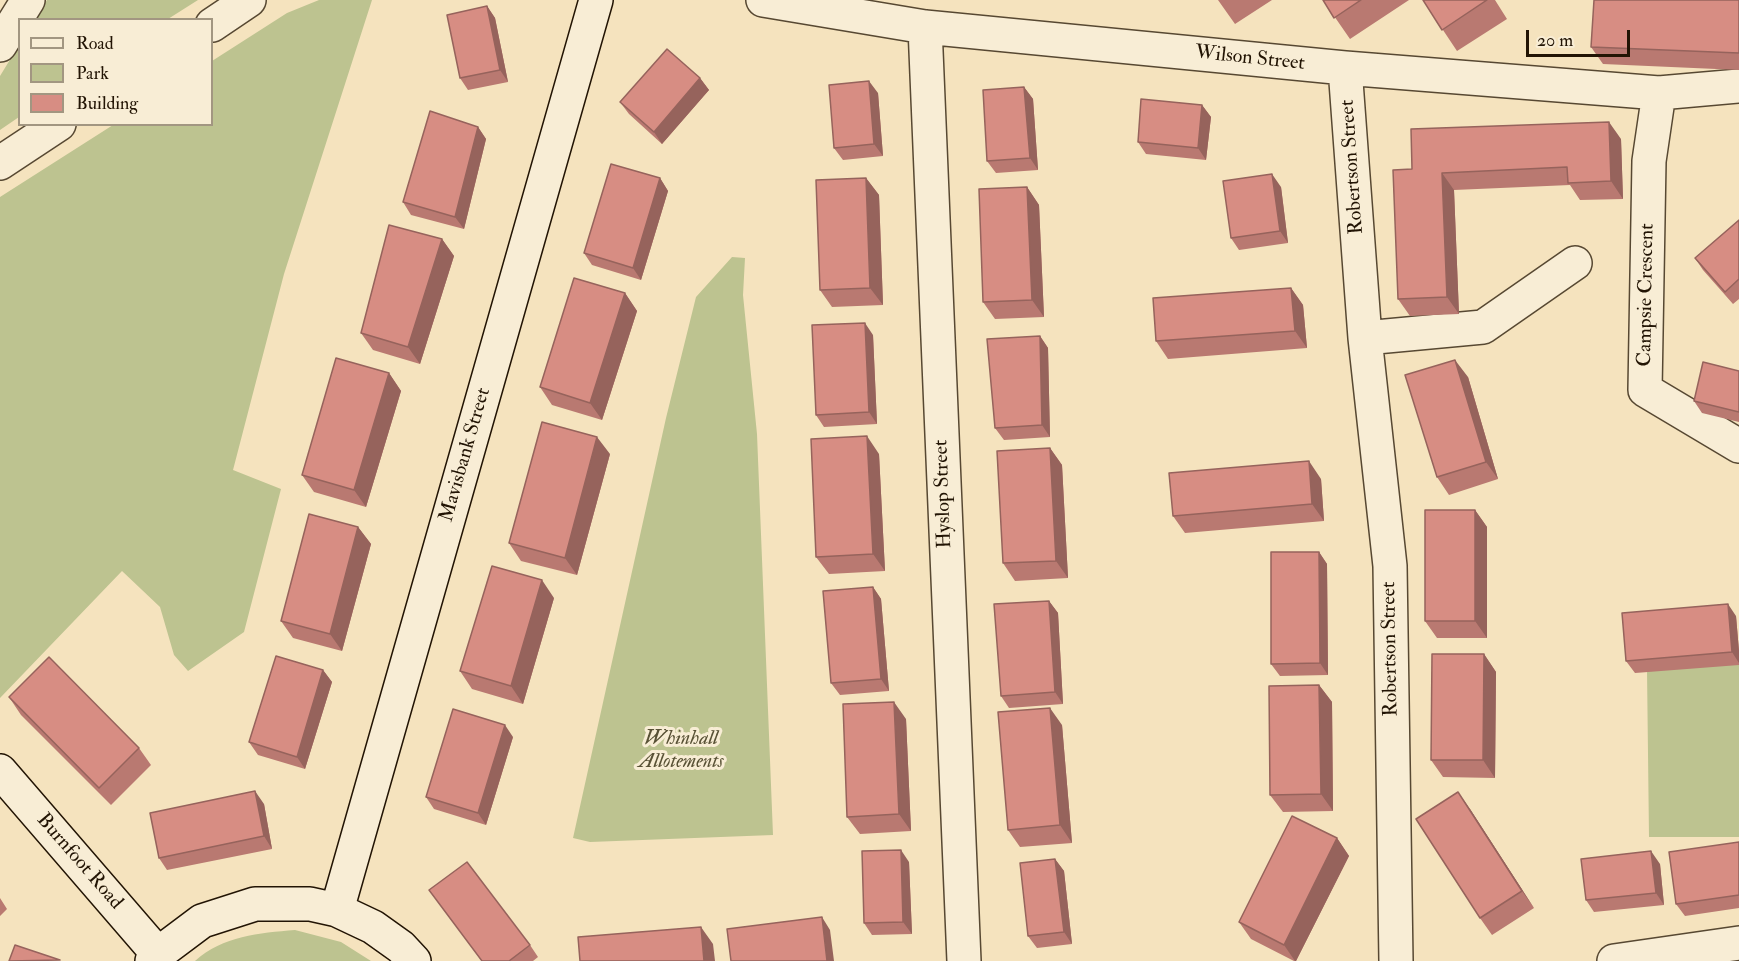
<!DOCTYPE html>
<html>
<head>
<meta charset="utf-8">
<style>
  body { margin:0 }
  #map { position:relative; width:1739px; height:961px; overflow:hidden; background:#f5e3be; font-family:"IM FELL Double Pica",serif }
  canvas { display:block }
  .legend { position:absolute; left:18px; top:18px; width:195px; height:108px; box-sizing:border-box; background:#f8edd5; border:2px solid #a29681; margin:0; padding:8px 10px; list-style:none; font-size:18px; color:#221404 }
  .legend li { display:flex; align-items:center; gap:12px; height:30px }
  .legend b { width:30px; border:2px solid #a29681 }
  .scale { position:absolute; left:1526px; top:30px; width:104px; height:27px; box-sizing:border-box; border:3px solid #221404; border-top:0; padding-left:8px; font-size:18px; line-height:21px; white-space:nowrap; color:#221404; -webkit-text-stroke:4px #f8edd5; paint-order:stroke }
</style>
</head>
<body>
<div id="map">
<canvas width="1739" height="961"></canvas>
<ul class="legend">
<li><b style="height:8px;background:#f8edd5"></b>Road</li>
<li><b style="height:16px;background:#bdc390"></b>Park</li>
<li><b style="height:16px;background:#d78d83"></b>Building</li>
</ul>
<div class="scale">20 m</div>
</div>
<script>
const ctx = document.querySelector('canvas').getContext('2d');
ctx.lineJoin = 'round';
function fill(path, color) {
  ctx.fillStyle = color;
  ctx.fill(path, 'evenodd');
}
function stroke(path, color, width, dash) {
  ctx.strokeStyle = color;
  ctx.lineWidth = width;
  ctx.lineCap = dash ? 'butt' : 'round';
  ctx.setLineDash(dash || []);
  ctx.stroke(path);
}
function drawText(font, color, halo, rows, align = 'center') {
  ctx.font = font + ' "IM FELL Double Pica",serif';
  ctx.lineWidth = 6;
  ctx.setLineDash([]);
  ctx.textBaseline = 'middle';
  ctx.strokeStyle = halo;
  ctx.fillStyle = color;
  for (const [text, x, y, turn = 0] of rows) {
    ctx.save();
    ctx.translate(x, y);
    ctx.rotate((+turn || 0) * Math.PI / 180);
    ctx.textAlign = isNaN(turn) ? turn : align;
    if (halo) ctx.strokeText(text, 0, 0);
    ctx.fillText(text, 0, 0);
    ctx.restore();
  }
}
const green = new Path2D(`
  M47,0H198L168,19L35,20Z
  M319,0H372L284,274L233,470L281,489L244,632L188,671L174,655L160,607L122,571L0,698V197L113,125L212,124V61L287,13Z
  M19,45V117L0,130V76Z
  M732,257L745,258L743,295L757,434L773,835L590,842L573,838L666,418L696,297Z
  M1739,659V837H1649L1647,670Z
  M295,930L341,942L371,961H195C223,936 259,933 295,930Z`);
const street = new Path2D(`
  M763,0L925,27L1345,68L1659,93L1739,86
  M212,25L249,0
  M925,27L964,961
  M0,45L28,0
  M1345,68L1365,338L1390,566L1396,961
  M1659,93L1649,161L1645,390L1739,446
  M0,163L59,124
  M1365,338L1483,327L1575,263
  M1614,961L1739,943`);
const secondary = new Path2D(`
  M0,771L158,954
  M337,910L596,0
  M152,961L158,954L202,921L255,904H310L337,910L373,927L401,947L414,961`);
const wall = new Path2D(`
  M1218,0H1272L1235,24Z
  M1323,0H1409L1350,39Z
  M1423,0H1495L1507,19L1457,51Z
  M1739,0V70L1603,64L1591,47Z
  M487,6L495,18L508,82L468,90L460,78Z
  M700,78L709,90L662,144L629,114L620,102Z
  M1024,87L1033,99L1038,170L996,173L987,161Z
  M878,93L883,156L843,160L834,148Z
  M1202,105L1211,117L1206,160L1146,154L1138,142Z
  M478,127L486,139L464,229L411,215L403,202Z
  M1621,139L1623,199L1580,200L1570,185L1454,190L1459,314L1410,316L1398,299L1412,169Z
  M660,178L668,191L641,280L592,265L584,253Z
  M866,178L879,195L883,305L832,307L820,290Z
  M1027,187L1039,205L1044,317L995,319L983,302Z
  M1281,187L1288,243L1239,250L1231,238Z
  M1739,220V299L1733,304L1703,270L1695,258Z
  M442,239L454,256L420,364L373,350L361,333Z
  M1291,288L1303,305L1307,348L1168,359L1156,341Z
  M625,293L637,311L602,420L552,405L540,387Z
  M873,335L877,424L824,427L816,415Z
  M1040,336L1048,348L1050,437L1004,440L995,428Z
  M1739,371V422L1702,413L1694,401Z
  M389,373L401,391L366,507L314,492L302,475Z
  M1468,377L1498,479L1449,495L1437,477Z
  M1050,448L1062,465L1068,578L1015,581L1003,563Z
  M610,454L577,575L521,561L509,543Z
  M879,454L885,571L829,574L816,557Z
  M1321,479L1324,521L1185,533L1173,516Z
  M1475,510L1487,527V638H1437L1425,621Z
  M358,527L371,544L342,651L293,638L281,621Z
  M1319,552L1327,564L1328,675L1280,676L1271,664Z
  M873,587L881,599L889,691L840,695L831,683Z
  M554,598L523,704L472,689L460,671Z
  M1049,601L1058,613L1063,704L1009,708L1001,696Z
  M1736,616L1739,651V665L1635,673L1626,661Z
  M1484,654L1496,672L1495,778L1443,777L1431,760Z
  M323,670L332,682L305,769L258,755L249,742Z
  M1319,685L1332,702L1333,811L1283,812L1270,795Z
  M9,697L139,748L151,765L111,805L21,715Z
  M906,719L911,831L860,834L847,817Z
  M1062,725L1072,843L1020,847L1008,830Z
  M513,737L486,825L434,809L426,797Z
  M264,804L272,849L167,870L159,858Z
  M1470,809L1534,908L1492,935L1480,918Z
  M1337,838L1349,856L1296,961H1294L1251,939L1239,922Z
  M1739,842V908L1685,916L1676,904Z
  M1055,859L1064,871L1072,944L1037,948L1028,936Z
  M909,862L912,934L872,935L864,923Z
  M1660,864L1664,905L1594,912L1586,900Z
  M429,890L530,945L538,957L533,961H482Z
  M0,898L7,909L0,916Z`);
const shadedWall = new Path2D(`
  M487,6L495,18L508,82L500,70Z
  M700,78L709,90L662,144L654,132Z
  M869,81L878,93L883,156L874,144Z
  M1024,87L1033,99L1038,170L1030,158Z
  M1202,105L1211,117L1206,160L1198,148Z
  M1609,122L1621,139L1623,199L1611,181Z
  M478,127L486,139L464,229L455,217Z
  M1442,173L1454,190L1459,314L1447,297Z
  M1272,174L1281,187L1288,243L1280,231Z
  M660,178L668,191L641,280L633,268Z
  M866,178L879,195L883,305L870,288Z
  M1027,187L1039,205L1044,317L1032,300Z
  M442,239L454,256L420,364L408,347Z
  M1291,288L1303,305L1307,348L1295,331Z
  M625,293L637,311L602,420L590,403Z
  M865,323L873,335L877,424L869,412Z
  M1040,336L1048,348L1050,437L1042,425Z
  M1455,360L1468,377L1498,479L1486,462Z
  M389,373L401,391L366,507L354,490Z
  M867,436L879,454L885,571L873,554Z
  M597,437L610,454L577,575L565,558Z
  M1050,448L1062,465L1068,578L1056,561Z
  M1309,461L1321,479L1324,521L1312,504Z
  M1475,510L1487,527V638L1475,621Z
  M358,527L371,544L342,651L330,634Z
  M1319,552L1327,564L1328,675L1320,663Z
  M542,580L554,598L523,704L511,686Z
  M873,587L881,599L889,691L881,679Z
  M1049,601L1058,613L1063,704L1055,692Z
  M1728,604L1736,616L1739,651V663L1732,652Z
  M1484,654L1496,672L1495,778L1483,760Z
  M323,670L332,682L305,769L297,757Z
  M1319,685L1332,702L1333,811L1321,794Z
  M894,702L906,719L911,831L899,814Z
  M1050,708L1062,725L1072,843L1060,825Z
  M505,725L513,737L486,825L478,813Z
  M255,791L264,804L272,849L264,836Z
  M1458,792L1470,809L1534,908L1522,891Z
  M1337,838L1349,856L1296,961H1295L1284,945Z
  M901,850L909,862L912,934L903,922Z
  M1651,851L1660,864L1664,905L1656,893Z
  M1055,859L1064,871L1072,944L1064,932Z
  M822,917L830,930L834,961H827Z
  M701,927L713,944L715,961H704Z`);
const building = new Path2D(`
  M1323,0H1361L1334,18Z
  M1423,0H1487L1442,30Z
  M1594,0H1739V53L1591,47Z
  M487,6L500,70L460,78L447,15Z
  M667,49L700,78L654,132L620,102Z
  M869,81L874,144L834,148L829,85Z
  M1024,87L1030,158L987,161L983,90Z
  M1141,99L1202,105L1198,148L1138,142Z
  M430,111L478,127L455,217L403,202Z
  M1609,122L1611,181L1568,183L1567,167L1442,173L1447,297L1398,299L1393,170L1412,169L1411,129Z
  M611,164L660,178L633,268L584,253Z
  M1272,174L1280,231L1231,238L1223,181Z
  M866,178L870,288L820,290L816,180Z
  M1027,187L1032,300L983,302L979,189Z
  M1739,220V279L1725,292L1695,258Z
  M389,225L442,239L408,347L361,333Z
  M574,278L625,293L590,403L540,387Z
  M1291,288L1295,331L1156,341L1153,298Z
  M865,323L869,412L816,415L812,325Z
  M1040,336L1042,425L995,428L987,339Z
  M336,358L389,373L354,490L302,475Z
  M1455,360L1486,462L1437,477L1405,375Z
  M1703,362L1739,371V412L1694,401Z
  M542,422L597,437L565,558L509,543Z
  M867,436L873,554L816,557L811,439Z
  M1050,448L1056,561L1003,563L997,451Z
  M1309,461L1312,504L1173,516L1169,473Z
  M1425,510H1475V621H1425Z
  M309,514L358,527L330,634L281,621Z
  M1271,552H1319L1320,663L1271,664Z
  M492,566L542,580L511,686L460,671Z
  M873,587L881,679L831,683L823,591Z
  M1049,601L1055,692L1001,696L994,604Z
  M1728,604L1732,652L1626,661L1622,613Z
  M1432,654H1484L1483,760H1431Z
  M276,656L323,670L297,757L249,742Z
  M49,657L139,748L99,788L9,697Z
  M1319,685L1321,794L1270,795L1269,686Z
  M894,702L899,814L847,817L843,704Z
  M1050,708L1060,825L1008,830L998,712Z
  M453,709L505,725L478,813L426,797Z
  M255,791L264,836L159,858L150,813Z
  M1458,792L1522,891L1480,918L1416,819Z
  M1292,816L1337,838L1284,945L1239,922Z
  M1739,842V895L1676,904L1669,852Z
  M901,850L903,922L864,923L862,851Z
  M1651,851L1656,893L1586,900L1581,859Z
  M1055,859L1064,932L1028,936L1020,863Z
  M467,862L530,945L509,961H482L429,890Z
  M822,917L827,961H731L727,929Z
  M701,927L704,961H580L578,937Z
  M15,945L60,960L9,961Z`);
const streetNames = [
  ["Wilson Street",1250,59,6],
  ["Robertson Street",1353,167,-94],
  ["Campsie Crescent",1647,295,-89],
  ["Mavisbank Street",466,455,-74],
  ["Hyslop Street",944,494,-92],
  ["Robertson Street",1391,649,-91],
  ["Burnfoot Road",79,862,49]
];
const parkNames = [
  ["Whinhall",681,740],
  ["Allotements",681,763]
];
fill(green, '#bdc390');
stroke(street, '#574832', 36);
stroke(secondary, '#221404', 36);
stroke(street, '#f8edd5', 33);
stroke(secondary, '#f8edd5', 33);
fill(wall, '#b97971');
fill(shadedWall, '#96635c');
fill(building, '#d78d83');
stroke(building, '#96635c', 1.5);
drawText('20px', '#221404', '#f8edd5', streetNames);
drawText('italic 20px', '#585135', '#f8edd5', parkNames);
</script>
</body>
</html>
